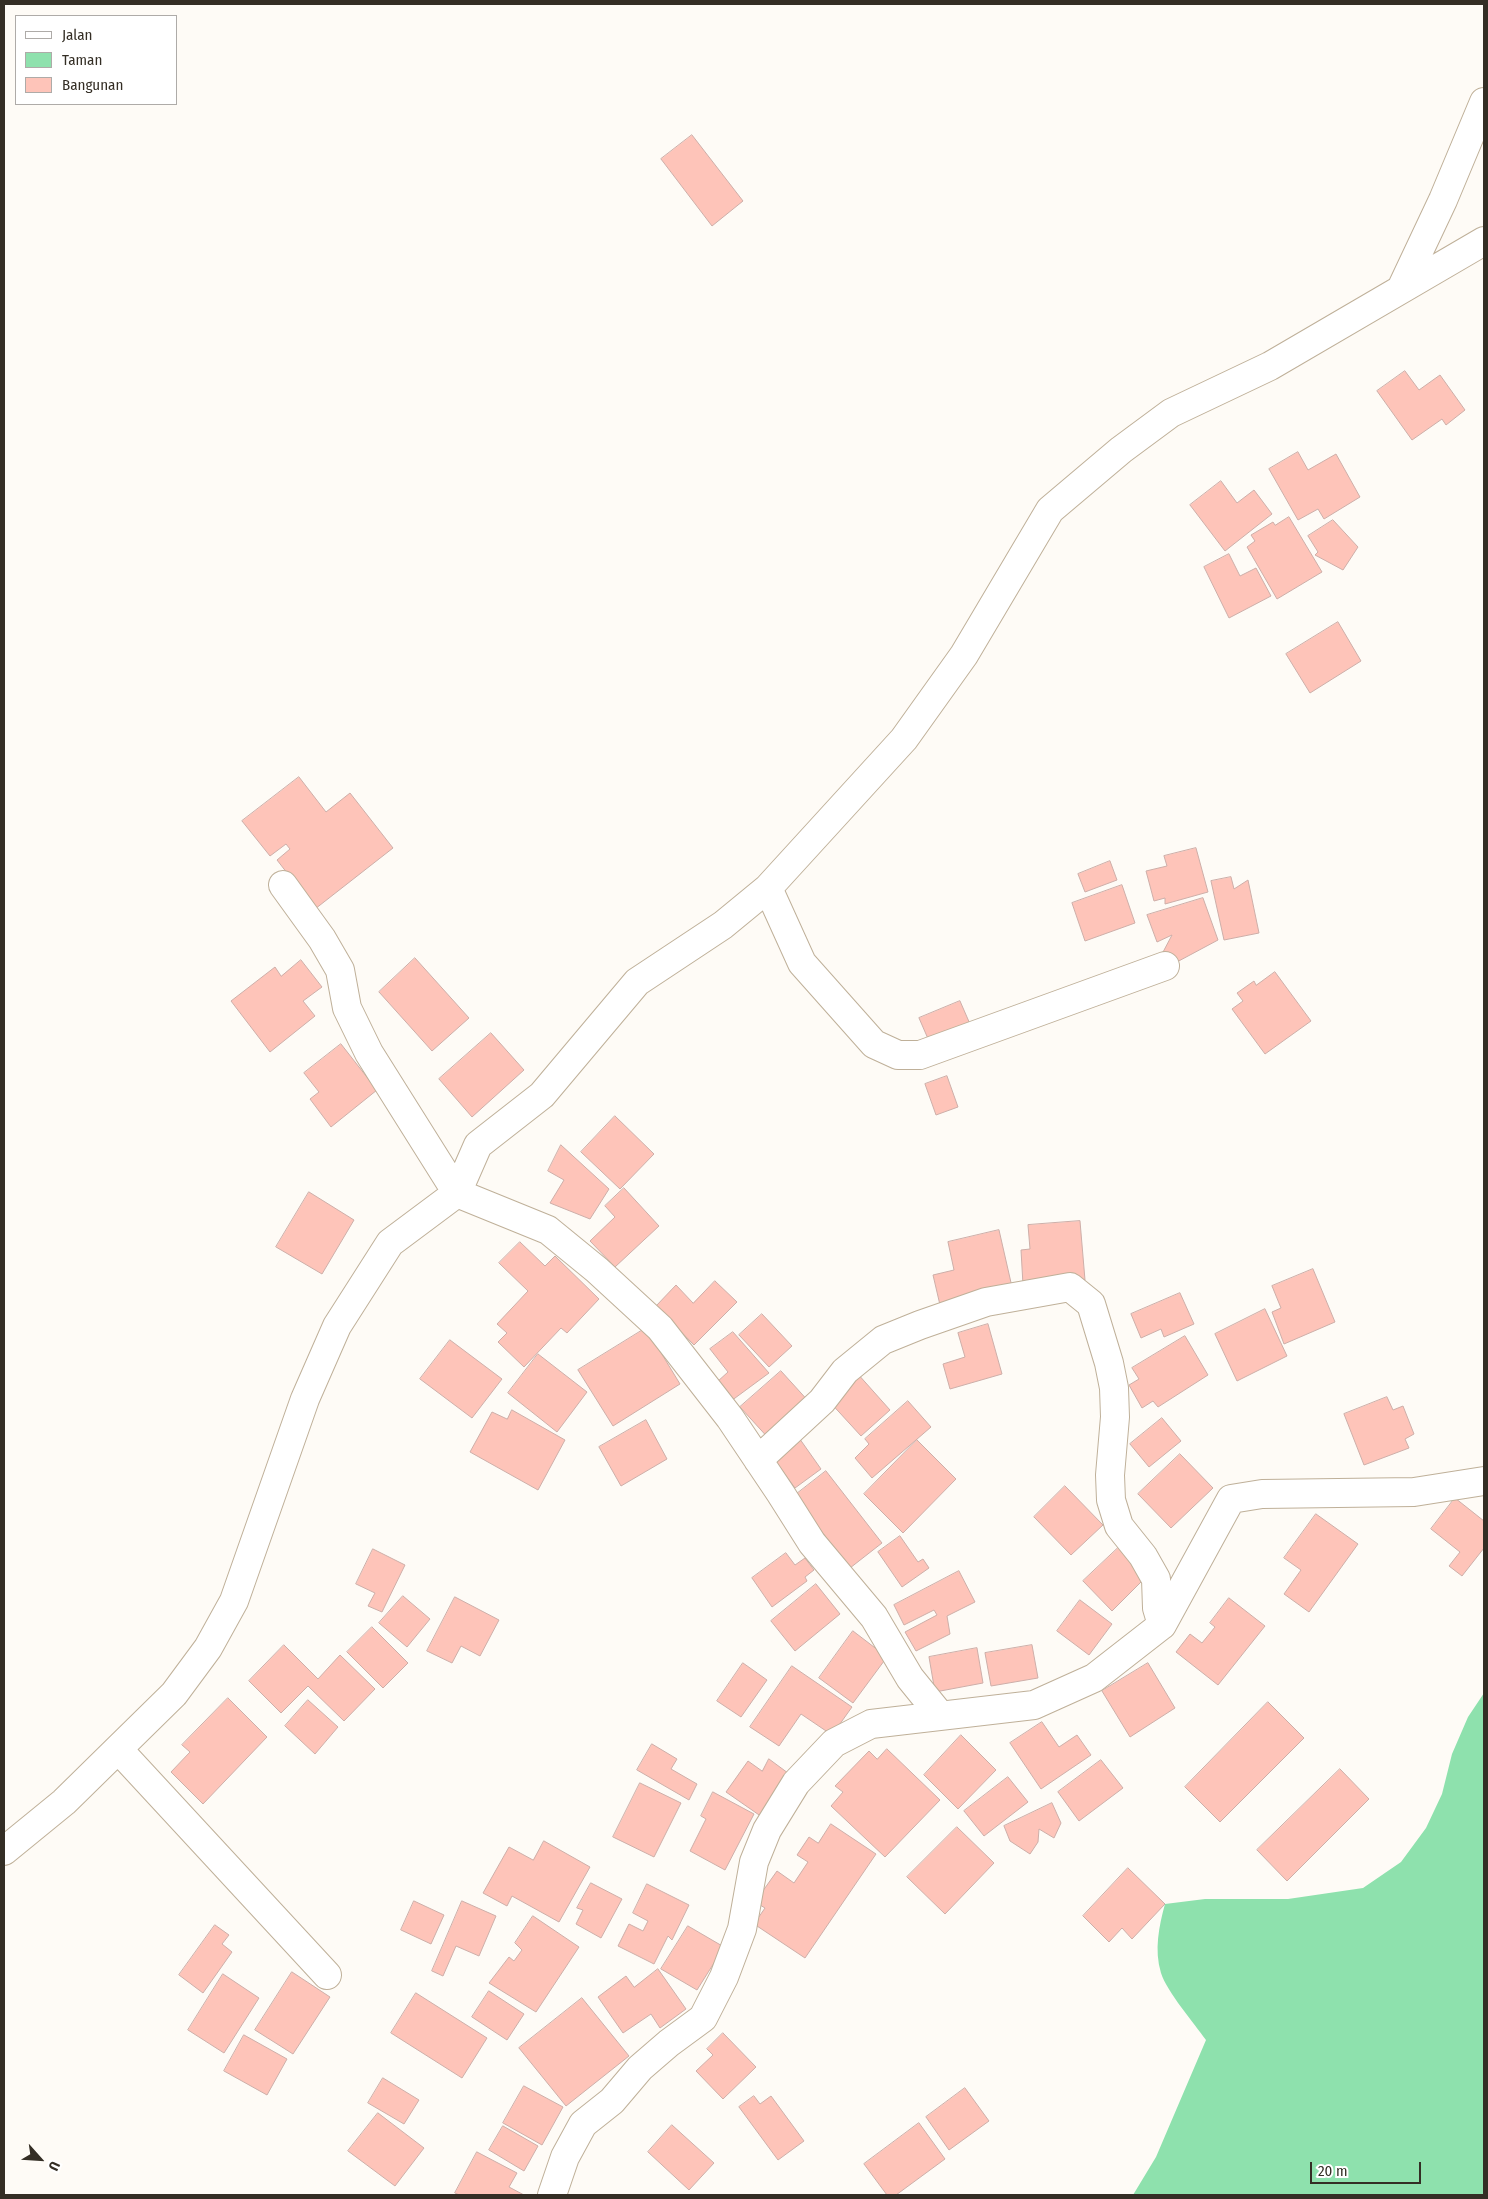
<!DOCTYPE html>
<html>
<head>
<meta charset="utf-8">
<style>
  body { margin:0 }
  #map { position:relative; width:1488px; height:2199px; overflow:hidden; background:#fefbf6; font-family:"Fira Sans Condensed",sans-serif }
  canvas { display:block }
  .frame { position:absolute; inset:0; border:5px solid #342e25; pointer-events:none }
  .legend { position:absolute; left:15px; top:15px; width:162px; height:90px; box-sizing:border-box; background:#fff; border:1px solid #aeaba8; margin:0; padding:6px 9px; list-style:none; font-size:15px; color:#342e25 }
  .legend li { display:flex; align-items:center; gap:10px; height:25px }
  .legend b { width:25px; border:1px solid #aeaba8 }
  .north { position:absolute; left:15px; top:2134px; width:50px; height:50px; -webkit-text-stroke:4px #fff; paint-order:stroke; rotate:116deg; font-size:14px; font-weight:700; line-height:20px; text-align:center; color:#342e25 }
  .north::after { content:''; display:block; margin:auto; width:18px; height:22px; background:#342e25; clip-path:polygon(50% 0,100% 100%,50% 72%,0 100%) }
  .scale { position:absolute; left:1310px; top:2162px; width:111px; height:22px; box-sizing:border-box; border:2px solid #342e25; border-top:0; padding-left:6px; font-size:15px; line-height:18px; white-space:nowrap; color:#342e25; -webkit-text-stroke:4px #fff; paint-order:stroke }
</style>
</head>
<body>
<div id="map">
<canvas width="1488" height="2199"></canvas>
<div class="frame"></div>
<ul class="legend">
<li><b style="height:6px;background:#fff"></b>Jalan</li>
<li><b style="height:14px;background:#8ee1ad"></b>Taman</li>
<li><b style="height:14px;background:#fec4b9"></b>Bangunan</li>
</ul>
<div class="north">U</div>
<div class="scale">20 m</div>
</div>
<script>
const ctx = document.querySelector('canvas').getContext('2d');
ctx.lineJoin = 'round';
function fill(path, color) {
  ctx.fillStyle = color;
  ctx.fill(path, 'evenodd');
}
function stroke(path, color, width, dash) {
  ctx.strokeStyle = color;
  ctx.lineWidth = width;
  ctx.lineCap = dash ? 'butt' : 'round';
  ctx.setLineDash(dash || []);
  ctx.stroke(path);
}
const green = new Path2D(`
  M1484,1693V2195H1133L1156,2157L1206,2040C1194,2023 1167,1992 1161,1973C1154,1950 1159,1926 1165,1904L1205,1899H1288L1363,1888L1401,1862L1426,1828L1442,1794L1452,1754L1468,1717Z`);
const building = new Path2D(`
  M692,135L743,201L712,226L661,159Z
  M1405,371L1419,390L1440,375L1465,410L1446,425L1442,419L1412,440L1377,391Z
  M1298,452L1308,470L1336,454L1360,497L1324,519L1318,509L1298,520L1269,469Z
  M1221,481L1237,503L1254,490L1272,514L1225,551L1190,505Z
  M1289,517L1322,572L1277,599L1247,547L1255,541L1251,535L1273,522L1275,525Z
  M1333,520L1358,547L1343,570L1315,555L1318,552L1308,536Z
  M1229,554L1240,576L1256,568L1271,596L1229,618L1204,567Z
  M1338,622L1361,661L1310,693L1286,654Z
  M299,777L326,812L350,793L393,848L315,909L277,860L290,849L286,844L270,856L242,821Z
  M1196,848L1208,892L1165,904V898L1154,901L1146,871L1167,866L1164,856Z
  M1110,861L1117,880L1085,892L1078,874Z
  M1231,877L1234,889L1248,880L1259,933L1224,940L1211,881Z
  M1122,885L1135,923L1085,941L1072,903Z
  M1203,898L1218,940L1175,963L1162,954L1172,935L1157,942L1147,915Z
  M415,958L469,1018L432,1051L379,992Z
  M301,960L322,987L303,1001L315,1016L270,1052L231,1001L275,967L281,976Z
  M1275,972L1311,1021L1265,1054L1232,1009L1243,1001L1237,993L1254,981L1256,985Z
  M960,1001L970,1024L929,1041L919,1018Z
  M491,1033L524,1070L472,1117L439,1079Z
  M341,1044L377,1090L331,1127L310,1099L319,1092L304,1073Z
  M947,1076L958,1107L936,1115L925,1084Z
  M615,1116L654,1154L620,1189L581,1152Z
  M561,1145L609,1189L590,1219L550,1203L564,1180L548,1171Z
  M624,1188L659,1226L615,1267L590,1241L615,1217L605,1206Z
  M309,1192L354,1220L322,1274L276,1247Z
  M1080,1221L1085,1280L1023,1285L1021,1250L1030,1249L1028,1225Z
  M999,1230L1012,1287L940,1305L933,1275L954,1270L948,1242Z
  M520,1242L545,1266L555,1256L599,1299L567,1333L561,1328L524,1367L498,1342L507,1333L497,1324L528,1291L499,1263Z
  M1313,1269L1335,1322L1284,1344L1272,1312L1281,1308L1272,1286Z
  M715,1281L737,1302L694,1345L656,1306L676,1285L693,1303Z
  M1180,1293L1194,1324L1164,1337L1161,1329L1141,1338L1131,1314Z
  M1265,1309L1287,1356L1237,1381L1215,1334Z
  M762,1314L792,1346L769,1367L739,1335Z
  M988,1324L1002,1374L950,1389L943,1364L965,1357L958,1333Z
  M646,1328L680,1384L613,1426L578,1370Z
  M733,1332L769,1373L731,1401L717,1382L728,1372L710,1349Z
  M1185,1336L1208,1375L1158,1407L1153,1401L1142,1408L1129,1385L1139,1379L1132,1368Z
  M450,1340L502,1379L472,1418L420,1379Z
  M538,1354L587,1392L557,1432L508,1393Z
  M781,1371L811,1404L771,1441L740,1407Z
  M857,1373L890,1410L861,1436L828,1400Z
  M1387,1397L1393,1410L1403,1406L1414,1434L1405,1439L1409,1448L1364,1465L1344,1414Z
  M908,1401L931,1427L872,1478L855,1458L869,1444L865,1439Z
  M512,1410L565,1440L538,1490L470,1452L492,1412L507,1419Z
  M1162,1418L1181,1441L1149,1467L1130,1444Z
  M646,1420L667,1459L621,1486L599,1447Z
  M797,1435L821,1469L795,1488L771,1455Z
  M917,1440L956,1479L903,1533L864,1494Z
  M1180,1454L1213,1488L1171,1528L1138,1494Z
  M826,1471L882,1543L850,1568L794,1496Z
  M1065,1486L1103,1525L1071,1555L1034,1517Z
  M1455,1498L1484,1521V1548L1462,1576L1449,1566L1460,1552L1431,1529Z
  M1316,1514L1358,1544L1309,1612L1284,1594L1301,1570L1284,1558Z
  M900,1536L918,1562L923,1559L929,1568L902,1587L878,1552Z
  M1118,1548L1146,1577L1112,1611L1083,1581Z
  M373,1549L405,1565L382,1612L368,1606L375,1593L356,1584Z
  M786,1553L795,1565L805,1558L814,1570L805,1577L807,1581L772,1607L752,1578Z
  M959,1571L975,1602L947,1616L950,1634L916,1651L905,1632L937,1615L934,1610L904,1625L894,1605Z
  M816,1584L840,1614L795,1651L771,1621Z
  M403,1596L430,1619L407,1647L379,1623Z
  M455,1597L499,1620L480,1656L461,1646L452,1663L427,1651Z
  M1229,1598L1265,1626L1218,1685L1176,1652L1190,1634L1202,1643L1215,1627L1210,1623Z
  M1080,1600L1112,1624L1089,1655L1057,1631Z
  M372,1627L408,1663L383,1688L347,1652Z
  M853,1631L887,1657L853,1703L819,1678Z
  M284,1645L318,1679L340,1655L375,1689L344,1721L308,1686L281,1713L249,1681Z
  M1032,1645L1038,1678L991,1686L985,1653Z
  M977,1648L983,1683L935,1692L929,1657Z
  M743,1663L767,1680L741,1717L717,1701Z
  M1148,1663L1175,1708L1130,1737L1102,1691Z
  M792,1666L852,1707L832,1735L801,1714L779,1746L750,1727Z
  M228,1698L267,1737L203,1804L171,1772L190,1752L182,1745Z
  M308,1700L338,1727L315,1754L285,1726Z
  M1268,1702L1304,1738L1220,1822L1185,1787Z
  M1042,1722L1059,1747L1077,1735L1091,1755L1041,1789L1010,1743Z
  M961,1735L996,1770L958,1809L924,1775Z
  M652,1744L677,1759L671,1769L697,1784L689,1800L637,1770Z
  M887,1749L940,1800L885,1857L831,1806L843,1792L835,1786L869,1751L877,1759Z
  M769,1759L792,1776L762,1817L726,1792L748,1761L762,1771Z
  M1101,1760L1123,1788L1079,1821L1058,1792Z
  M1340,1769L1369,1799L1287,1881L1257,1850Z
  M1008,1777L1028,1802L984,1836L964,1811Z
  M640,1783L681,1803L654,1857L613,1837Z
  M713,1792L754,1814L725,1870L690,1851L706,1819L701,1816Z
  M1052,1803L1061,1823L1054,1838L1039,1829L1038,1842L1030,1854L1010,1841L1004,1826Z
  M831,1824L876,1854L805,1958L754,1924L765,1908L755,1902L777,1871L794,1883L808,1862L797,1855L809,1837L818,1843Z
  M957,1827L994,1863L945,1914L907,1877Z
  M544,1841L590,1867L559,1922L512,1896L507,1906L483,1893L509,1847L533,1860Z
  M1128,1868L1165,1904L1132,1939L1122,1928L1109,1942L1083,1916Z
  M591,1883L622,1899L601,1938L576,1924L583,1910L577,1908Z
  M647,1884L689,1905L672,1940L668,1936L654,1964L618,1946L629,1924L643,1931L648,1921L633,1913Z
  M414,1901L444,1915L431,1944L401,1930Z
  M462,1901L496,1916L479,1956L456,1946L443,1976L432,1971Z
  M533,1916L579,1947L536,2012L489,1983L509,1957L514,1961L522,1950L515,1943Z
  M215,1925L229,1935L222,1944L232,1952L203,1993L179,1975Z
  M688,1926L724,1947L697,1990L661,1969Z
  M658,1969L686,2009L660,2028L651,2014L623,2033L598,1997L626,1976L634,1987Z
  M292,1972L330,1997L293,2054L255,2030Z
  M223,1974L259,1998L224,2053L188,2030Z
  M489,1991L524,2014L507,2040L472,2017Z
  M416,1993L487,2038L462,2078L391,2033Z
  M582,1998L629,2056L566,2106L519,2048Z
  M723,2033L756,2067L723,2099L696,2071L713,2055L707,2049Z
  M244,2035L287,2059L267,2095L224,2071Z
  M383,2078L419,2100L404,2124L368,2103Z
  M524,2086L563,2107L542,2145L503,2123Z
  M965,2088L989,2121L949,2150L926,2117Z
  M754,2096L760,2104L771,2096L804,2141L778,2160L739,2107Z
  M378,2113L424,2148L395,2186L348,2151Z
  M919,2123L945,2159L896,2195H887L864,2164Z
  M672,2125L714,2163L689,2190L648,2152Z
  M503,2126L538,2146L524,2171L489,2150Z
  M477,2152L517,2173L509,2187L524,2195H459L455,2193Z`);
const minor = new Path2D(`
  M1402,287L1443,200L1484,102
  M283,885L322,939L340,970L347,1008L369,1053L457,1193L548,1230L597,1270L660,1328L730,1418L781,1494L812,1543L874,1617L910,1678L940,1715
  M768,888L802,963L874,1044L898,1055H920L1165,966
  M758,1460L822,1401L845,1371L883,1340L920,1325L986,1302L1070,1287L1091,1304L1109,1363L1114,1388L1115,1417L1110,1475L1111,1500L1119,1526L1143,1556L1156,1579L1157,1608L1162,1625
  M118,1749L327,1975
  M4,1851L64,1802L174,1694L208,1648L234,1601L305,1399L337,1326L390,1243L457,1193L478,1145L542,1095L637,982L723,925L768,888L904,739L964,655L1050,510L1121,450L1171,413L1270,366L1484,241
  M552,2195L565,2157L583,2124L612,2101L640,2068L669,2043L703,2018L724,1977L742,1929L754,1862L767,1830L796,1783L834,1743L871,1724L1034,1705L1094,1678L1162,1625L1231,1499L1262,1494L1414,1492L1484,1481`);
fill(green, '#8ee1ad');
fill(building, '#fec4b9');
stroke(building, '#cdaea8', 1);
stroke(minor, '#bfb099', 30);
stroke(minor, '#fff', 28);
</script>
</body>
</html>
